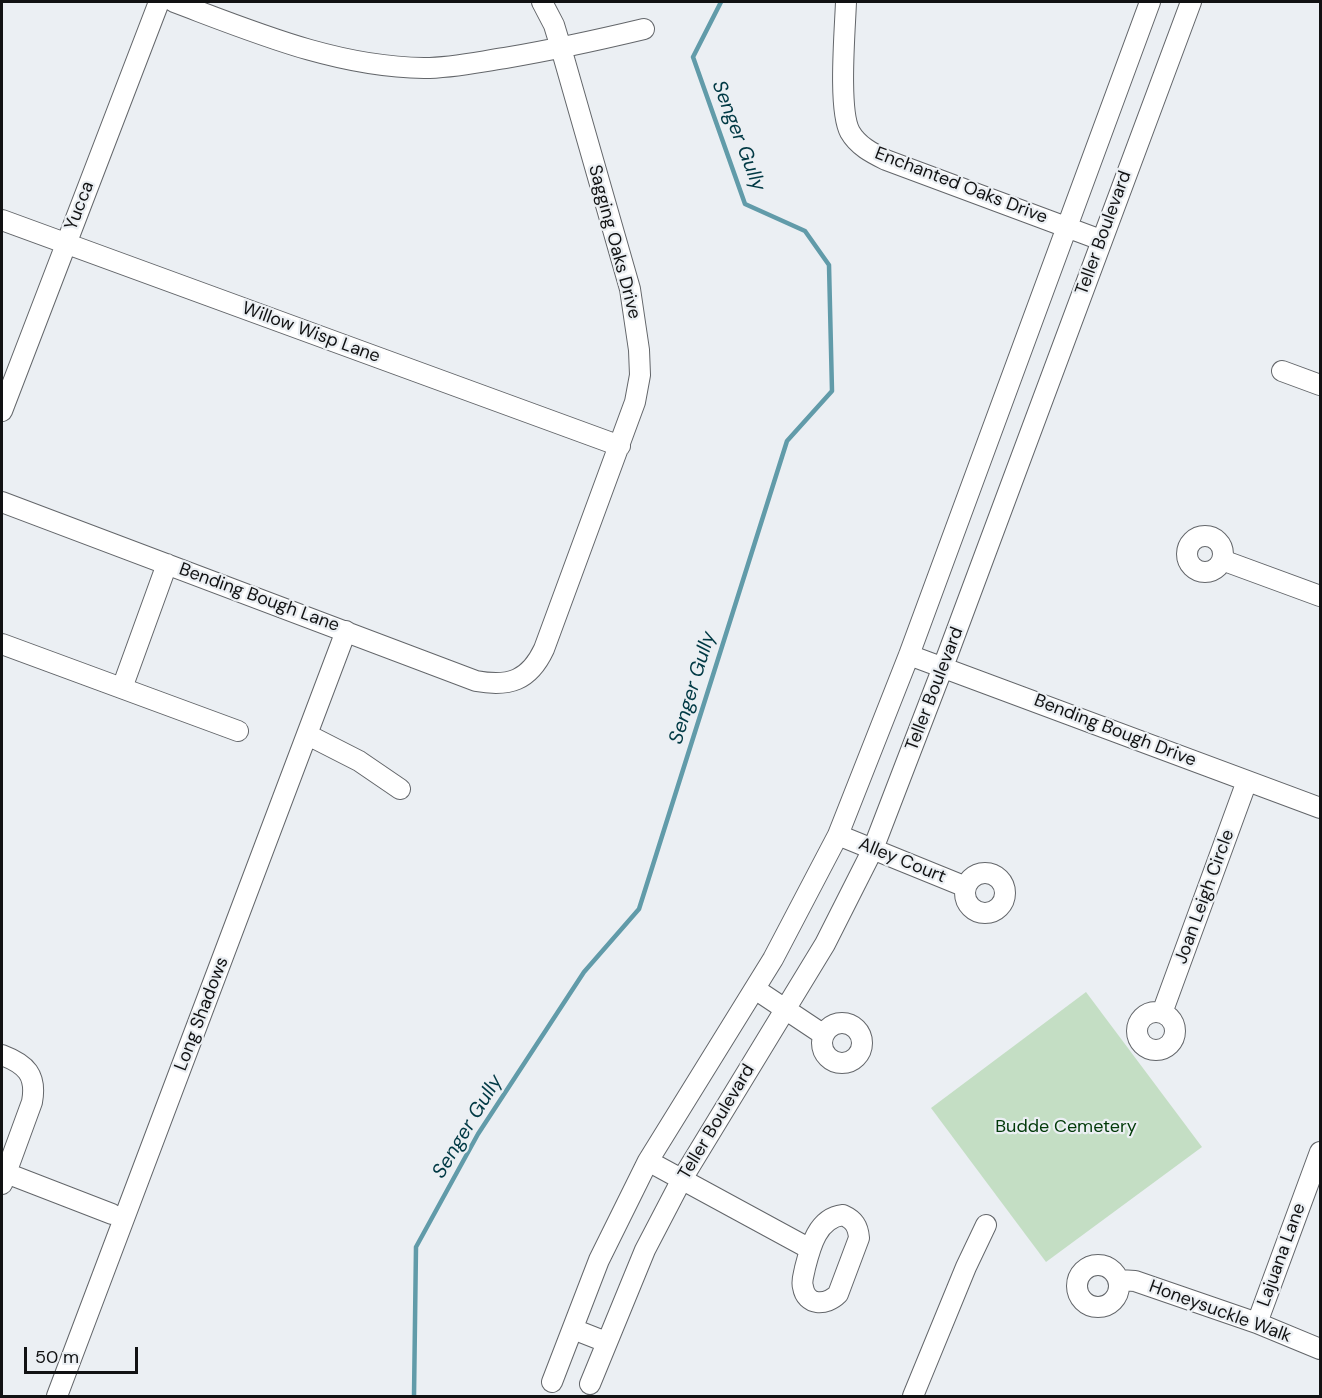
<!DOCTYPE html>
<html>
<head>
<meta charset="utf-8">
<style>
  body { margin:0 }
  #map { position:relative; width:1322px; height:1398px; overflow:hidden; background:#ebeff3; font-family:"DM Sans",sans-serif }
  canvas { display:block }
  .frame { position:absolute; inset:0; border:3px solid #111213; pointer-events:none }
  .scale { position:absolute; left:24px; top:1347px; width:114px; height:27px; box-sizing:border-box; border:3px solid #111213; border-top:0; padding-left:8px; font-size:18px; line-height:21px; white-space:nowrap; color:#111213; -webkit-text-stroke:4px #ebeff3; paint-order:stroke }
</style>
</head>
<body>
<div id="map">
<canvas width="1322" height="1398"></canvas>
<div class="frame"></div>
<div class="scale">50 m</div>
</div>
<script>
const ctx = document.querySelector('canvas').getContext('2d');
ctx.lineJoin = 'round';
function fill(path, color) {
  ctx.fillStyle = color;
  ctx.fill(path, 'evenodd');
}
function stroke(path, color, width, dash) {
  ctx.strokeStyle = color;
  ctx.lineWidth = width;
  ctx.lineCap = dash ? 'butt' : 'round';
  ctx.setLineDash(dash || []);
  ctx.stroke(path);
}
function drawText(font, color, halo, rows, align = 'center') {
  ctx.font = font + ' "DM Sans",sans-serif';
  ctx.lineWidth = 4.5;
  ctx.setLineDash([]);
  ctx.textBaseline = 'middle';
  ctx.strokeStyle = halo;
  ctx.fillStyle = color;
  for (const [text, x, y, turn = 0] of rows) {
    ctx.save();
    ctx.translate(x, y);
    ctx.rotate((+turn || 0) * Math.PI / 180);
    ctx.textAlign = isNaN(turn) ? turn : align;
    if (halo) ctx.strokeText(text, 0, 0);
    ctx.fillText(text, 0, 0);
    ctx.restore();
  }
}
const green = new Path2D(`
  M1086,992L1202,1147L1046,1262L931,1108Z`);
const stream = new Path2D(`
  M414,1396L416,1247L478,1134L584,972L639,909L787,441L832,391L829,265L805,231L745,204L693,57L721,2`);
const minor = new Path2D(`
  M174,2C254,32 336,67 424,68C452,68 478,62 505,58C552,50 598,40 644,29
  M846,2C845,30 838,110 850,132C858,146 872,153 886,160L1101,240
  M2,220L620,446
  M1282,371L1320,385
  M2,411L159,2
  M2,502L476,681C509,687 529,681 544,649L635,402L640,375L639,350L630,289L561,48L554,25L542,2
  M1187 554a18 18 0 1 1 36 0a18 18 0 1 1-36 0Z
  M1222,560L1320,596
  M2,644L238,731
  M909,655L1320,808
  M122,688L167,564
  M308,735L359,761L400,789
  M838,835L966,887
  M965 893a20 20 0 1 1 40 0a20 20 0 1 1-40 0Z
  M755,989L824,1035
  M1137 1031a19 19 0 1 1 38 0a19 19 0 1 1-38 0Z
  M1162,1013L1247,781
  M822 1043a20 20 0 1 1 40 0a20 20 0 1 1-40 0Z
  M2,1055C26,1064 37,1075 32,1102L2,1184
  M648,1161L810,1249
  M6,1173L112,1214
  M843,1215C854,1220 858,1226 859,1238L838,1294C826,1306 806,1306 803,1287C801,1281 804,1274 805,1268C810,1248 817,1218 843,1215Z
  M1077 1286a21 21 0 1 1 42 0a21 21 0 1 1-42 0Z
  M1119,1280L1135,1281L1257,1323L1320,1349
  M1257,1323L1320,1152
  M573,1329L606,1342
  M552,1382L599,1260L648,1161L773,959L838,835L909,655L1150,2
  M590,1384L645,1250L682,1179L825,944L873,849L943,667L1191,2
  M57,1396L346,631
  M913,1396L966,1267L986,1225`);
const streetNames = [
  ["Enchanted Oaks Drive",961,186,21],
  ["Yucca",80,206,-69],
  ["Teller Boulevard",1104,233,-70],
  ["Sagging Oaks Drive",614,242,75],
  ["Willow Wisp Lane",311,333,20],
  ["Bending Bough Lane",259,598,20],
  ["Teller Boulevard",935,689,-69],
  ["Bending Bough Drive",1115,731,21],
  ["Alley Court",902,861,22],
  ["Joan Leigh Circle",1205,897,-70],
  ["Long Shadows",202,1014,-69],
  ["Teller Boulevard",717,1122,-59],
  ["Lajuana Lane",1282,1255,-70],
  ["Honeysuckle Walk",1220,1312,20]
];
const parkNames = [
  ["Budde Cemetery",1066,1127]
];
const waterNames = [
  ["Senger Gully",738,136,69],
  ["Senger Gully",693,688,-73],
  ["Senger Gully",468,1127,-59]
];
fill(green, '#c4dec4');
stroke(stream, '#619ba9', 4.5);
stroke(minor, '#63666a', 22);
stroke(minor, '#fff', 20);
drawText('18px', '#111213', '#ebeff3', streetNames);
drawText('18px', '#013908', '#ebeff3', parkNames);
drawText('italic 20px', '#003944', '#ebeff3', waterNames);
</script>
</body>
</html>
